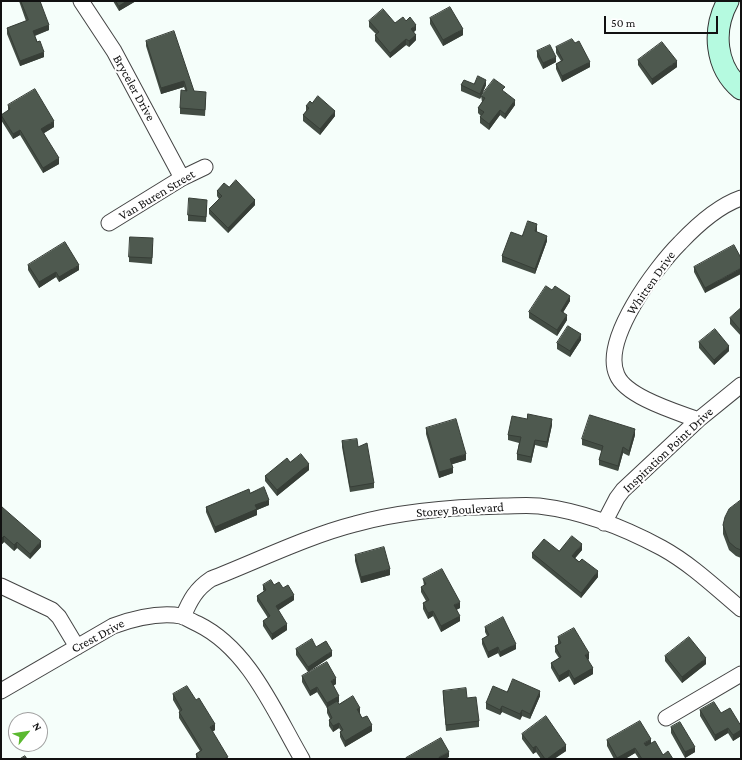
<!DOCTYPE html>
<html>
<head>
<meta charset="utf-8">
<style>
  body { margin:0 }
  #map { position:relative; width:742px; height:760px; overflow:hidden; background:#f5fefa; font-family:"Crimson Pro",serif }
  canvas { display:block }
  .frame { position:absolute; inset:0; border:2px solid #111; pointer-events:none }
  .north { position:absolute; left:8px; top:712px; width:40px; height:40px; box-sizing:border-box; background:#fff; border:1px solid #a0a0a0; border-radius:50%; rotate:60deg; font-size:11px; font-weight:700; line-height:16px; text-align:center; color:#111 }
  .north::after { content:''; display:block; margin:auto; width:14px; height:18px; background:#5bb930; clip-path:polygon(50% 0,100% 100%,50% 72%,0 100%) }
  .scale { position:absolute; left:604px; top:16px; width:114px; height:18px; box-sizing:border-box; border:2px solid #111; border-top:0; padding-left:5px; font-size:12px; line-height:14px; white-space:nowrap; color:#111; -webkit-text-stroke:3px #fff; paint-order:stroke }
</style>
</head>
<body>
<div id="map">
<canvas width="742" height="760"></canvas>
<div class="frame"></div>
<div class="north">N</div>
<div class="scale">50 m</div>
</div>
<script>
const ctx = document.querySelector('canvas').getContext('2d');
ctx.lineJoin = 'round';
function stroke(path, color, width, dash) {
  ctx.strokeStyle = color;
  ctx.lineWidth = width;
  ctx.lineCap = dash ? 'butt' : 'round';
  ctx.setLineDash(dash || []);
  ctx.stroke(path);
}
function fill(path, color) {
  ctx.fillStyle = color;
  ctx.fill(path, 'evenodd');
}
function drawText(font, color, halo, rows, align = 'center') {
  ctx.font = font + ' "Crimson Pro",serif';
  ctx.lineWidth = 4;
  ctx.setLineDash([]);
  ctx.textBaseline = 'middle';
  ctx.strokeStyle = halo;
  ctx.fillStyle = color;
  for (const [text, x, y, turn = 0] of rows) {
    ctx.save();
    ctx.translate(x, y);
    ctx.rotate((+turn || 0) * Math.PI / 180);
    ctx.textAlign = isNaN(turn) ? turn : align;
    if (halo) ctx.strokeText(text, 0, 0);
    ctx.fillText(text, 0, 0);
    ctx.restore();
  }
}
const street = new Path2D(`
  M81,1L114,51L182,178
  M109,223L182,178L205,167
  M698,420C677,412 626,397 617,375C601,340 656,267 680,243C697,225 718,206 741,198
  M604,523L617,498L623,490L698,420L741,385
  M1,586L52,610L59,617L77,647
  M183,617C190,600 196,589 211,579C257,561 308,536 355,524C401,511 455,507 503,506C514,506 527,505 539,506C581,511 625,528 662,548C691,564 716,588 741,609
  M1,691L113,626C135,618 158,612 181,616C187,618 193,622 198,624C249,649 274,711 302,759
  M666,718L741,674`);
const secondary = new Path2D(`
  M728,1C712,30 715,67 741,89`);
const wall = new Path2D(`
  M19,1H40L49,30L35,36L44,57L20,66L7,34V28L26,21Z
  M113,1H136L119,11Z
  M430,18L463,35L443,46L430,24Z
  M369,21L395,23L406,21L416,30L414,32L416,40L409,47L406,45L390,58L375,41V35L376,34L369,27Z
  M146,41L194,91L206,98L205,116L180,114V108L185,90L184,87L161,94L146,46Z
  M575,43L590,67L562,82L556,69V64L561,61L556,53V47Z
  M537,51L556,62L543,69L537,57Z
  M638,60L677,67L652,85L638,65Z
  M474,84L486,85L480,99L461,91V85Z
  M505,92L515,105L505,119L500,115L489,130L480,123V117L481,116L478,113V108L482,102L481,96Z
  M312,103L335,116L320,135L303,121V115L306,111V106Z
  M8,105L54,127L44,133L59,164L43,173L20,135L13,139L1,120V115L8,111Z
  M229,187L255,205L228,233L209,214V209L219,199L217,196V191Z
  M207,205L206,222L188,221V215Z
  M537,230V232L547,241L535,274L502,262V256L522,236Z
  M153,244L152,264L129,262V257Z
  M741,258L705,293L694,272V267Z
  M28,265L79,270L59,282L56,277L39,288L28,270Z
  M552,290L570,301L563,312L567,320L557,336L529,318V312Z
  M741,308V336L730,324V318Z
  M581,340L570,357L557,349V343Z
  M699,342L729,351L714,365L699,348Z
  M552,425L547,448L535,445L531,463L517,460V454L519,443L508,440V435Z
  M426,428L466,460L452,464L453,473L439,478L426,434Z
  M635,435L629,456L623,453L618,471L599,465V460L602,451L582,445V439Z
  M342,441L374,483V488L350,492L342,447Z
  M290,462L309,470L277,496L265,481V476Z
  M250,493L269,505L257,510V515L215,533L206,512V507Z
  M741,500V558L736,556L729,550L723,534V525Z
  M1,508L41,547L30,559L17,548L14,551L4,542L1,545Z
  M582,550L575,558L598,577L581,598L532,558V553Z
  M355,555L390,575L361,583L355,561Z
  M423,579L460,608L456,610L460,621L441,632L433,616L428,619L423,609V603L426,601L421,592V587L424,586Z
  M263,585H274L283,588L294,600L278,610L287,630L272,640L263,626V621L268,618L257,601V596L264,591L263,590Z
  M485,627L516,649L500,657L498,653L488,658L482,644V639L487,636L485,632Z
  M558,637L589,659L588,660L593,674L574,685L569,676L559,682L551,668V663L559,658L555,652V646L558,644Z
  M316,647L332,656L308,672L296,655V649Z
  M665,656L706,664L682,683L665,661Z
  M302,676L336,684L333,686L339,702H338L339,704L360,713L362,718L372,731L345,747L340,737V732L341,731L339,728L333,732L329,726V720L330,719L327,713V708L317,692L310,696L302,682Z
  M443,691L467,698L479,721V727L446,731L443,696Z
  M507,692L540,696L530,719L522,716L520,720L502,712L500,715L486,709V703Z
  M173,694L215,730L212,732L228,759H196V754L200,751L179,718V712H180L173,700Z
  M700,710L721,713L741,726V736L733,741L728,733L715,741L700,716Z
  M671,727L695,752L685,758L671,733Z
  M522,734L566,751L554,759H541L536,752L533,754L522,739Z
  M607,740L651,744L663,755L673,759H639L635,753L625,759H614L607,746Z`);
const shadedWall = new Path2D(`
  M127,1H136L119,11V6Z
  M49,25V30L33,36V31Z
  M416,25V30L411,34V29Z
  M463,29V35L443,46V40Z
  M416,35V40L409,47V41Z
  M406,39V45L390,58V53Z
  M44,52V57L20,66V61Z
  M556,57V62L543,69V63Z
  M677,61V67L652,85V79Z
  M590,62V67L562,82V76Z
  M486,80V85L480,99V94Z
  M184,81V87L161,94V88Z
  M515,100V105L505,119V114Z
  M500,110V115L489,130V124Z
  M335,111V116L320,135V129Z
  M54,121V127L41,135V129Z
  M20,130V135L13,139V134Z
  M59,158V164L43,173V168Z
  M255,200V205L228,233V228Z
  M537,224V230L535,237V231Z
  M547,236V241L535,274V269Z
  M79,265V270L59,282V277Z
  M741,268V274L705,293V288Z
  M56,272V277L39,288V282Z
  M570,296V301L561,316V311Z
  M567,315V320L557,336V330Z
  M581,334V340L570,357V351Z
  M729,346V351L714,365V360Z
  M552,419V425L547,448V442Z
  M635,429V435L629,456V451Z
  M535,440V445L531,463V457Z
  M623,447V453L618,471V466Z
  M466,454V460L450,465V459Z
  M309,464V470L277,496V490Z
  M453,468V473L439,478V472Z
  M269,500V505L257,510V515L215,533V527L255,505Z
  M4,536V542L1,545V539Z
  M41,541V547L30,559V554Z
  M17,542V548L14,551V545Z
  M582,544V550L572,562V556Z
  M390,569V575L361,583V577Z
  M598,571V577L581,598V593Z
  M294,595V600L276,612V606Z
  M460,602V608L454,611V605Z
  M433,611V616L428,619V613Z
  M460,616V621L441,632V626Z
  M287,624V630L272,640V634Z
  M516,644V649L500,657V652Z
  M498,647V653L488,658V652Z
  M332,651V656L308,672V667Z
  M589,653V659L585,661V655Z
  M706,658V664L682,683V677Z
  M593,668V674L574,685V679Z
  M569,670V676L559,682V676Z
  M336,678V684L331,687V681Z
  M317,687V692L310,696V691Z
  M540,691V696L530,719V714Z
  M339,696V702L327,709V703Z
  M502,706V712L500,715V710Z
  M360,708V713L357,715V709Z
  M522,710V716L520,720V714Z
  M339,723V728L333,732V726Z
  M215,724V730L210,733V727Z
  M372,725V731L345,747V741Z
  M728,728V733L715,741V735Z
  M741,730V736L733,741V735Z
  M651,739V744L644,748V743Z
  M566,745V751L554,759H547Z
  M536,746V752L533,754V748Z
  M695,747V752L685,758V752Z
  M635,748V753L625,759H617V758Z
  M449,752V757L446,759H439V757Z`);
const building = new Path2D(`
  M21,1H40L49,25L33,31L37,42L40,41L44,52L20,61L7,28L28,20Z
  M116,1H127L119,6Z
  M450,7L463,29L443,40L430,18Z
  M383,9L395,23L403,17L406,21L410,17L416,25L411,29L416,35L409,41L406,39L390,53L375,35L379,32L369,21Z
  M174,31L194,91L206,92L205,110L180,108L181,90L187,91L184,81L161,88L146,41Z
  M572,39L575,43L579,41L590,62L562,76L556,64L563,60L556,47Z
  M662,42L677,61L652,79L638,60Z
  M550,45L556,57L543,63L537,51Z
  M478,76L486,80L480,94L461,85L464,80L474,84Z
  M494,79L505,87L502,90L515,100L505,114L500,110L489,124L480,117L484,112L478,108L485,98L481,96Z
  M35,89L54,121L41,129L59,158L43,168L20,130L13,134L1,115L10,109L8,105Z
  M318,96L335,111L320,129L303,115L309,108L306,106L310,101L312,103Z
  M236,180L255,200L228,228L209,209L222,196L217,191L224,183L229,187Z
  M189,198L207,200L206,217L188,215Z
  M528,221L537,224L535,231L547,236L535,269L502,256L511,232L522,236Z
  M130,237L153,238L152,258L129,257Z
  M65,242L79,265L59,277L56,272L39,282L28,265Z
  M734,245L741,258V268L705,288L694,267Z
  M546,286L552,290L555,286L570,296L561,311L567,315L557,330L529,312Z
  M741,308V331L730,318Z
  M568,326L581,334L570,351L557,343Z
  M715,329L729,346L714,360L699,342Z
  M528,414L552,419L547,442L535,440L531,457L517,454L521,437L508,435L512,416L527,419Z
  M590,415L635,429L629,451L623,447L618,466L599,460L603,446L582,439Z
  M456,419L466,454L450,459L453,468L439,472L426,428Z
  M357,439L358,447L367,443L374,483L350,487L342,441Z
  M301,454L309,464L277,490L265,476L287,458L290,462Z
  M264,487L269,500L255,505L257,509L215,527L206,507L249,489L250,493Z
  M741,500V550L736,548L729,542L723,525L725,517L729,509Z
  M2,507L41,541L30,554L17,542L14,545L4,536L1,539V508Z
  M572,536L582,544L572,556L579,562L582,559L598,571L581,593L532,553L544,539L559,551Z
  M384,547L390,569L361,577L355,555Z
  M442,569L460,602L454,605L460,616L441,626L433,611L428,613L423,603L429,600L421,587L426,584L423,579Z
  M271,580L274,585L279,582L283,588L288,585L294,595L276,606L287,624L272,634L263,621L270,616L257,596L266,590L263,585Z
  M503,617L516,644L500,652L498,647L488,652L482,639L489,635L485,627Z
  M574,628L589,653L585,655L593,668L574,679L569,670L559,676L551,663L561,657L555,646L561,643L558,637Z
  M689,637L706,658L682,677L665,656Z
  M312,639L316,647L326,641L332,651L308,667L296,649Z
  M327,662L336,678L331,681L339,696L327,703L317,687L310,691L302,676Z
  M513,679L540,691L530,714L522,710L520,714L502,706L500,710L486,703L493,686L507,692Z
  M187,686L196,700L199,698L215,724L210,727L228,757L224,759H199L196,754L202,750L179,712L182,710L173,694Z
  M466,688L467,698L476,697L479,721L446,725L443,691Z
  M353,696L360,708L357,709L362,718L367,716L372,725L345,741L340,732L343,730L339,723L333,726L329,720L332,718L327,707L337,701L339,704Z
  M714,702L721,713L730,708L741,726V730L733,735L728,728L715,735L700,710Z
  M546,716L566,745L547,759H545L536,746L533,748L522,734Z
  M640,721L651,739L644,743L646,746L655,741L663,755L668,751L673,759H642L635,748L617,758L607,740Z
  M680,722L695,747L685,752L671,727Z
  M441,738L449,752L439,757L440,759H406V758Z
  M25,756L27,759H20Z`);
const streetNames = [
  ["Bryceler Drive",134,88,61],
  ["Van Buren Street",157,195,-31],
  ["Whitten Drive",651,283,-55],
  ["Inspiration Point Drive",668,450,-43],
  ["Storey Boulevard",460,510,-4],
  ["Crest Drive",98,636,-28]
];
stroke(street, '#444', 17);
stroke(secondary, '#333', 23);
stroke(street, '#fff', 15);
stroke(secondary, '#b5fae0', 21);
fill(wall, '#434d44');
fill(shadedWall, '#373e37');
fill(building, '#4e594f');
stroke(building, '#373e37', 1);
drawText('13px', '#111', '#fff', streetNames);
</script>
</body>
</html>
